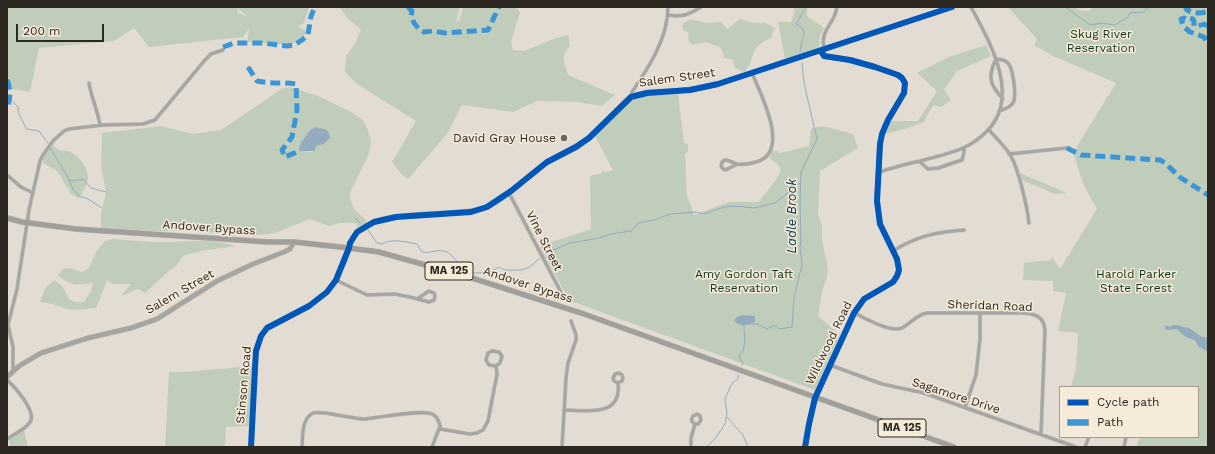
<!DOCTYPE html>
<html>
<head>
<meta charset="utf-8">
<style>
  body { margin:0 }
  #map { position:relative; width:1215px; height:454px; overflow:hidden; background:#e3dcd2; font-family:"Work Sans",sans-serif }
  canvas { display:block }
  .frame { position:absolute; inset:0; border:8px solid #2c2721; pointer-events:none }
  .legend { position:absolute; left:1059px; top:386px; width:140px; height:52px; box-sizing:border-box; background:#f6ead9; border:1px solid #a59c8f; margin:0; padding:5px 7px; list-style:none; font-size:12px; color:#2c2721 }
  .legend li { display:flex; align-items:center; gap:8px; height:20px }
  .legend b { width:20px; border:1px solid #a59c8f }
  .scale { position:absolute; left:16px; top:24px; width:88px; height:18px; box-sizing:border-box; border:2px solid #2c2721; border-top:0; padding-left:5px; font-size:12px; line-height:14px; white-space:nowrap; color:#2c2721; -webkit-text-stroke:3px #f6ead9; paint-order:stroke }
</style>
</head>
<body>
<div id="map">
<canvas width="1215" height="454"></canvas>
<div class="frame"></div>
<ul class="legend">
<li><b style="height:5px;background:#0057b8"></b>Cycle path</li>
<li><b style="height:5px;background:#3c96d5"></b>Path</li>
</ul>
<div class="scale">200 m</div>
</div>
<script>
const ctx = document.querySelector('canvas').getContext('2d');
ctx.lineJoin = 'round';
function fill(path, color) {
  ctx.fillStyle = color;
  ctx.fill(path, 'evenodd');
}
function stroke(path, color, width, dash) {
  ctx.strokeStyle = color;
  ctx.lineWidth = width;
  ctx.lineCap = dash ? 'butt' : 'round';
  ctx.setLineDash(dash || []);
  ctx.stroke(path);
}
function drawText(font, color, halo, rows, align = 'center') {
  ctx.font = font + ' "Work Sans",sans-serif';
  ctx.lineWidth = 3;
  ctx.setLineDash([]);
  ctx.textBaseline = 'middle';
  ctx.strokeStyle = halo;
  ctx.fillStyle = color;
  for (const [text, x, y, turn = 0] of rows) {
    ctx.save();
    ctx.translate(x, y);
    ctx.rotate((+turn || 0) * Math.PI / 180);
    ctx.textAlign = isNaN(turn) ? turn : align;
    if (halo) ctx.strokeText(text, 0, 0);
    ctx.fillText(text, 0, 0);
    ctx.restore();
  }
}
const green = new Path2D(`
  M7,7H237L238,13L248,17L238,9L239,7H309L304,23L298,27L308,32L297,41L290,45L247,42L249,29L243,37L149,47L134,28L114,41L39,48L30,92L7,88Z
  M341,7H407L410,12V7H460L456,22L459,21L463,7H515L520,12L511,42L513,50L524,51L556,38L568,35L570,46C560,56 564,62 568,75L615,95L602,106L577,102L537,101L513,112L462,105L447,134L408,179L402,175L392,162L416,121L357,84L345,72L346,56L355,44L361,29L348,19L340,8Z
  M794,7H807V16L824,28L820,36L819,48L785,59L778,22H791L795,11Z
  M1008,7H1075L1078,10L1089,11L1093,7H1208V447H1136L1140,437H1198V387H1071L1076,368L1078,333L1058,331L1066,293L1053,291V281L1023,280L1024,263L1050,260L1052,257L1060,269L1097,209L1084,186L1073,153L1116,83L1051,55L1034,45L1037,39Z
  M690,19L706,23L721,22L727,29L740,19L754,23H766L775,28L771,38C748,48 757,55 745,72L735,68L733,60L724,58L723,52L719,46H716L706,42L692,45L688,40L689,33L683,30L682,24Z
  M986,45L991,56L957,71L944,90L951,100L941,107L933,105L924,122L908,128L886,134L891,121H918L937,91L917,73L949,57Z
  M290,87L318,96L351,112L363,120L368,130L371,142L368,156L349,195L354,209L367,221L362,227L358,228L356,223H340L329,226L310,219L275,233L252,236L194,231H153L101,228V214L106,192L101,165L102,133L161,126L193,134L221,130L283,88ZM315,128L330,138L324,144L316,146L312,152L306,151C300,134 303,142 310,130Z
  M678,94L684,143L688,144V151L685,154L687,195L694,215L729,202H759C763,195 783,175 780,168C778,164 772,160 769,157L773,150L781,153L809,146L811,128L822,126L853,134L858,148L820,171L818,215L822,225V240L828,269L827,276L822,292L818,316L840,335L815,390L568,300C560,281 549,265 540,246L591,229L590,176L602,173V171L607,172L613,170L595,136C607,124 624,102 640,97C652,94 666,95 678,94Z
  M53,145C61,153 61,149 70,152C79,155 88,168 88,177C88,185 83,192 79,198L71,194L57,171L43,163L44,156Z
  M1020,173L1067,193L1055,194L1022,180Z
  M113,239C131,240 148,242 166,242C190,241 213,239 236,246L201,251L183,256L176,266L171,269L145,293L138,289L121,296L131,284H114L107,281L96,308C87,309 77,311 68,309C58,306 51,303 40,302L45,288L55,280L62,286L70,300L76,302H84L91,291L93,283C76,285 72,287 58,275L63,269L71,268L82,272L89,268L97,250L105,241Z
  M252,366L249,426L226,427L225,447H165L169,372H185Z
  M24,430L28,447H10L9,440Z`);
const water = new Path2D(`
  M316,127L327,130L329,134L330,138L324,144L316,146L315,151H299C299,141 306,137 310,130Z
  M742,315L755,316V322C747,326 741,327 734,321L737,317Z
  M1165,325L1170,327L1173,325H1178L1183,327L1189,328L1202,337L1208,338V352L1198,346L1195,340C1189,339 1181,335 1178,329L1167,330L1165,329Z`);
const stream = new Path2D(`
  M1065,7L1090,25L1102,23L1115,25L1128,17L1130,13L1144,12L1148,7
  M800,51L804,33L803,29L796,24L806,7
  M7,101L13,102L18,107C18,116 23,119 26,129L39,131L48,143
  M50,148L66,174L73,189L79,196L88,199L102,208
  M70,180L72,181L83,179L91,188L106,192
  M354,217L360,223
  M368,230L377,243L382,244C391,238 406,242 417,244L422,252C431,254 438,248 447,252C454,256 458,265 466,270C475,276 490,272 499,267L504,270H521L530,267L539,259
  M544,254L570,243L599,238L611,234L631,231L638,223L654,220L670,214L696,212L704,214L724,207L734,206L754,208L775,203L800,183
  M751,324H758L767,329L775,325L780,329L792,327L794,297L802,265L800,247L801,240L800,201L801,172L817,139L804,83L802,63
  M742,365L743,363L739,357C747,347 744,337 744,325
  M727,417L743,435L748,447
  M707,447L717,436L725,424L727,414L725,399L732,383L738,379V375`);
const street = new Path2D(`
  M668,15C683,17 688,15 701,7
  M824,50C820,28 834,26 837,7
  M89,83C91,97 98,111 100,125
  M631,97L632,92C649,67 668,38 668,7
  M999,111C1004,109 1010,108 1013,103C1017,96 1013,68 1008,63C1004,59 1000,59 996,59C987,77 990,85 1003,99
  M989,130C996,138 1005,146 1011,156C1019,171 1027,206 1029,223
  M1009,154L1067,148
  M919,161L928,169L938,168L962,160L964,152V148
  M737,164L726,170L723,169L721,166L722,162L725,160C729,160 733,163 737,164C743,165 753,163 759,161C790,149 760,93 752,73
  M879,172C892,168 906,164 920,161C934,157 950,154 963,148C972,144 979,139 986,132C1022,98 990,42 971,7
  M7,175L21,187L33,193
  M509,193L564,298
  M893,251C917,236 936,232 964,230
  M336,280L367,295L395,294C406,296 418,299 429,302L434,300L435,296L434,293L429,291L417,299
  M854,313C865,318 890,333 902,328C911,323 916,315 927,313H1024C1036,314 1044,317 1045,330L1041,434
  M830,365L882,384L924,393L1076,447
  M13,371V347L8,325L17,289L29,210L40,161L43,155L53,141L64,131L69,129L103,125L143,124L155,120L205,60L211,54L223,50
  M7,380C15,387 37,412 30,422C27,428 13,435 7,439
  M965,407L976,375L980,339V313
  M564,410C587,410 622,418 618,383L614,381L613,378L615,374L619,373L622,375L623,378L622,381L618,383
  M440,429L470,434L477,433L483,430L488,421L497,374L496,366L489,365L486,360L488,353L492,351L499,352L502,356L500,363L496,366
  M251,447L255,368L256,351L261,336L267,328L309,306L327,292L336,280L349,248
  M302,447C303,437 301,419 313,413C320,410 353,419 364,419C379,418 420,409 432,414C437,416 439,421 440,426L432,447
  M562,447L566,378L568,363L576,340V335L571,321
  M691,447V438L695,424C691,422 691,419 693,416L697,414L700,416L701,420L698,424H695
  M1085,447L1089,437
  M1124,447L1126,437`);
const secondary = new Path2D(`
  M349,248C358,202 451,220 484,208C506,200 526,177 545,164C559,154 576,148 590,137C600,128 610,117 620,107C623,104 627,99 631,97C643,91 657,92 670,91C686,90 702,89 718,84L952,7
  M7,377L19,366L41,353L88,338L131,328L157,319L217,281L253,264L284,252L290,249L294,242
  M805,447L809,424L815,398L854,313L864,299L893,282L897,276L899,270L897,259L880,224L877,201L880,144L882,134L888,120L904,93L905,83L902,78L898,75L875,67L850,60L824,56L821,51`);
const primary = new Path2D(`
  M7,218L22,222L76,229L268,242H294L349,248L379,252L475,279L584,314L954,447`);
const quiet = new Path2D(`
  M408,7L412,11L411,16L414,23L419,29L424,32L433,31L445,33L488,30L499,7
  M1190,7L1187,8L1186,9C1192,14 1202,14 1208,11
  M1208,26L1204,24L1198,26H1194V21L1193,19L1187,18L1186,19L1184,18L1181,19L1184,27L1190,32L1204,37L1208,44
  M223,47L234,43H262L287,46L294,45L302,40L308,35L311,16L315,7
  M248,67L257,81C271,84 282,82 296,84L297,110L292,137L282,150L285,157L299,151
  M7,80C11,90 11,97 7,107
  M1067,148L1081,155L1160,160L1165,163L1181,178L1208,195`);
const cycleway = new Path2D(`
  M251,447L255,368L256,351L261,336L267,328L309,306L327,292L336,280L349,248L350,243L357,232L374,222L396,217L471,212L487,207L511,191L547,162L576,147L589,138L631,97L647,93L690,90L718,84L952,7
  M805,447L809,424L815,398L854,313L864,299L893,282L897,276L899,270L897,259L880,224L877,201L880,144L882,134L888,120L904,93L905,83L902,78L898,75L875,67L850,60L824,56L821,51`);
const markers = [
  [564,138,4,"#6c665f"]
];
const shields = [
  [449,271,48],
  [902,428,48]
];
const shieldNames = [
  ["MA 125",449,271],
  ["MA 125",902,428]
];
const parkNames = [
  ["Skug River",1101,34],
  ["Reservation",1101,48],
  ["Amy Gordon Taft",744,274],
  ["Reservation",744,288],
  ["Harold Parker",1136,274],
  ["State Forest",1136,288]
];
const streetNames = [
  ["Salem Street",677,78,-8],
  ["Andover Bypass",209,228,4],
  ["Vine Street",544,241,63],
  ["Andover Bypass",528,285,18],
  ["Salem Street",180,292,-30],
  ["Sheridan Road",990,306,2],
  ["Wildwood Road",829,343,-64],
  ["Stinson Road",244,385,-85],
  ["Sagamore Drive",956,396,18]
];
const poiNames = [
  ["David Gray House",556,138]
];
const waterNames = [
  ["Ladle Brook",792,216,-90]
];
fill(green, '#c0cdba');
fill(water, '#93acbd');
stroke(stream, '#93acbd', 1);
stroke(street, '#c0bbb4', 4);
stroke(secondary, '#c0bbb4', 5.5);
stroke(primary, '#c0bbb4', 6);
stroke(street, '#a7a6a2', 3);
stroke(secondary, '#a6a5a0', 4.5);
stroke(primary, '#a09f9a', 5);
stroke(quiet, '#3c96d5', 5, [10, 5]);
stroke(cycleway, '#0057b8', 6);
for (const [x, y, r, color] of markers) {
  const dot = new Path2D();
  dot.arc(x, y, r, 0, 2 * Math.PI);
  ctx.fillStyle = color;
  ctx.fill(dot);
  stroke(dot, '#f6ead9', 1.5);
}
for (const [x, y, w] of shields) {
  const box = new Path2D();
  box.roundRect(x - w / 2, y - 9, w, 18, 3);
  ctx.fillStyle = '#f6ead9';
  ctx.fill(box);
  stroke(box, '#2c2721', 1);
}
drawText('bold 11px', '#2c2721', null, shieldNames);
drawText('12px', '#0c3515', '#f6ead9', parkNames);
drawText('12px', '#2c2721', '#f6ead9', streetNames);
drawText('12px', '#2c2721', '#f6ead9', poiNames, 'right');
drawText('italic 13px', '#043956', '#f6ead9', waterNames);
</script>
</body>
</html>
